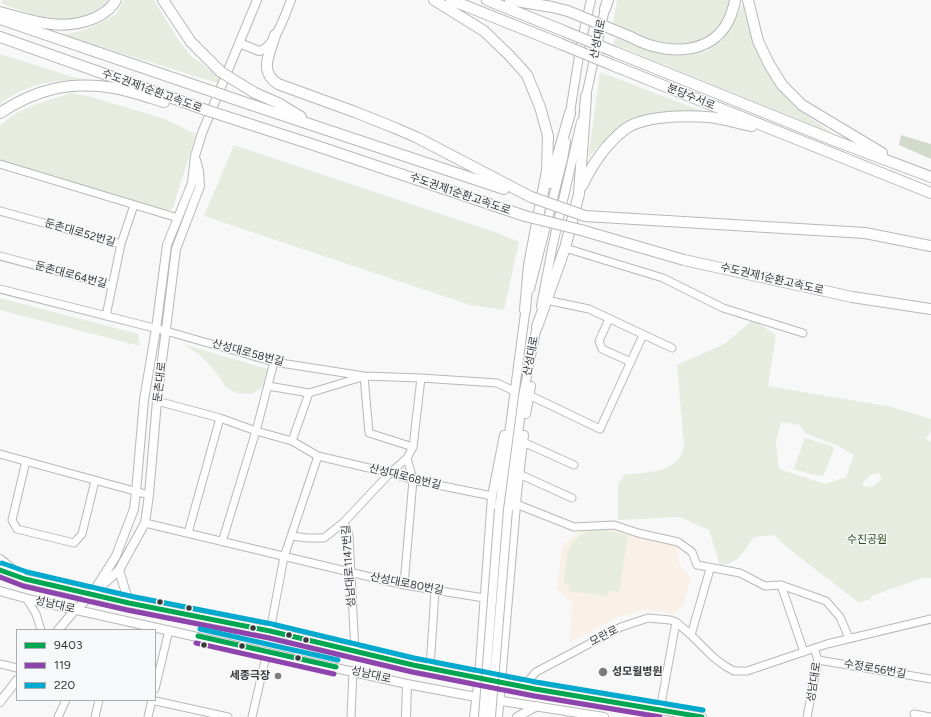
<!DOCTYPE html>
<html>
<head>
<meta charset="utf-8">
<style>
  body { margin:0 }
  #map { position:relative; width:931px; height:717px; overflow:hidden; background:#f8f8f9; font-family:Figtree,sans-serif }
  canvas { display:block }
  .legend { position:absolute; left:16px; top:629px; width:140px; height:72px; box-sizing:border-box; background:#f7f8fa; border:1px solid #abacad; margin:0; padding:5px 7px; list-style:none; font-size:12px; color:#39393a }
  .legend li { display:flex; align-items:center; gap:8px; height:20px }
  .legend b { width:20px; border:1px solid #abacad }
</style>
</head>
<body>
<div id="map">
<canvas width="931" height="717"></canvas>
<ul class="legend">
<li><b style="height:5px;background:#00a651"></b>9403</li>
<li><b style="height:5px;background:#8e44ad"></b>119</li>
<li><b style="height:5px;background:#00a9ce"></b>220</li>
</ul>
</div>
<script>
const ctx = document.querySelector('canvas').getContext('2d');
ctx.lineJoin = 'round';
function fill(path, color) {
  ctx.fillStyle = color;
  ctx.fill(path, 'evenodd');
}
function stroke(path, color, width, dash) {
  ctx.strokeStyle = color;
  ctx.lineWidth = width;
  ctx.lineCap = dash ? 'butt' : 'round';
  ctx.setLineDash(dash || []);
  ctx.stroke(path);
}
function drawText(font, color, halo, rows, align = 'center') {
  ctx.font = font + ' Figtree,"Noto Sans KR",sans-serif';
  ctx.lineWidth = 3;
  ctx.setLineDash([]);
  ctx.textBaseline = 'middle';
  ctx.strokeStyle = halo;
  ctx.fillStyle = color;
  for (const [text, x, y, turn = 0] of rows) {
    ctx.save();
    ctx.translate(x, y);
    ctx.rotate((+turn || 0) * Math.PI / 180);
    ctx.textAlign = isNaN(turn) ? turn : align;
    if (halo) ctx.strokeText(text, 0, 0);
    ctx.fillText(text, 0, 0);
    ctx.restore();
  }
}
const education = new Path2D(`
  M612,526L637,537L678,546L679,564L691,578L683,605L673,615L648,609L618,617L569,643L572,604L557,589L562,546L581,530Z`);
const green = new Path2D(`
  M2,0H109C88,37 31,15 1,3Z
  M124,0H154L177,38L191,56L213,72L227,86L63,35L84,30L96,25L116,14Z
  M617,0H731C712,65 659,45 613,24Z
  M743,4C751,42 765,81 795,106C806,116 820,124 832,133L613,44L615,38L678,56L706,52L724,38Z
  M0,54L86,81C55,79 25,84 0,104Z
  M600,72L702,111C690,112 677,111 665,112C633,116 608,134 588,158Z
  M71,93L91,97L162,118L196,134L173,208L163,212L126,198L0,164V126C18,107 47,101 71,93Z
  M234,145L495,232L519,242L504,310L470,305L204,216Z
  M0,298L138,334L140,346L0,310Z
  M753,320L776,335L768,386L892,407L931,419V431L926,438L931,442V578H922L872,596L870,599L859,603C831,580 800,560 774,535L754,537C743,552 740,562 720,566L709,530L680,517L618,520V485L624,475C642,472 668,474 680,457C682,454 683,449 684,446L677,365L724,344ZM781,422L800,425L805,433L838,446L854,455L846,477L825,484L779,469L776,442ZM879,473L882,479L872,487L863,486V482L872,474Z
  M182,344L268,369L263,385L260,389L251,394L236,393L226,387L214,370L200,355Z
  M805,438L832,446L834,449L823,476H818L796,470L794,468Z
  M604,529L628,536L619,592L609,591L607,596L569,591V585L564,584C566,563 565,540 588,531C593,529 599,529 604,529Z`);
const forest = new Path2D(`
  M901,135L931,144V159L899,145Z`);
const minor = new Path2D(`
  M0,164L178,218
  M0,211L121,244
  M565,248L663,278L723,308L803,333
  M0,256L112,286
  M0,289L166,331L274,362L364,376L421,378L497,383L514,391
  M546,300L589,309L672,348
  M106,316L121,244L134,205
  M609,319L599,341L602,349L631,362
  M364,376L369,433L413,447
  M268,386L309,393L362,377
  M529,395L600,429L643,335
  M157,401L220,418L256,431L292,441L318,456L390,473L413,480L492,496
  M292,441L309,393
  M523,442L574,465
  M0,454L149,495
  M26,461L12,520L17,529L74,543L82,534L95,481
  M519,474L572,498
  M516,504L574,527L614,525L638,533L678,542L692,552L697,565L740,573L765,586L781,585L826,601L840,617L849,638
  M145,523L404,585L484,598
  M188,533L220,418
  M291,536L308,538H324L344,522
  M222,542L256,431L274,362
  M404,585L413,480L407,458L413,447L421,378
  M781,585L804,652
  M27,599L36,614L41,630
  M270,631L284,557L318,456
  M691,635L710,569
  M355,652L349,536L344,522L390,473L407,458
  M818,660L931,679
  M0,664L17,668
  M430,668L435,591
  M523,687L536,672L621,627L648,618L670,620L676,622L691,635L713,657L725,666L734,671H747L827,644L931,619
  M155,689L169,630
  M151,700L228,717
  M660,710L676,622
  M914,714L930,717
  M58,717L66,700
  M95,717L99,700
  M148,717L152,700
  M252,717L267,652
  M351,717L353,671
  M807,717L818,660L814,648`);
const major = new Path2D(`
  M239,43L259,51C274,49 286,13 291,0
  M585,101L606,4
  M569,119L581,43L591,0
  M530,289L563,159L566,142
  M541,306L553,244L581,122
  M526,414L531,386
  M499,509L526,306
  M508,510L523,396L538,321
  M0,559L21,576
  M0,570L25,579L129,603L270,631L413,665L535,689L702,717
  M119,570L129,603
  M0,591L32,600L407,684L476,697L604,717
  M92,594L116,556L134,509L136,492L144,400L156,329L167,245L192,183L195,156L202,133L257,0
  M58,630L75,610L119,570L145,523L149,495L157,401L176,249L200,186L199,171L196,160
  M0,702L17,680
  M406,717L407,684
  M474,717L479,678L492,496L504,435
  M498,717L517,493L524,435
  M517,717L537,706`);
const highway = new Path2D(`
  M163,0L191,42L221,72
  M434,0L484,31L509,55L527,75L540,107L548,136L547,171L529,265L525,310
  M451,0L561,44
  M487,0L564,31
  M510,0L552,7L568,11
  M748,0L758,41L769,64L782,85L802,105L882,153
  M605,9L608,0
  M0,12C34,21 61,32 95,18C103,14 112,8 116,0
  M0,19L214,92
  M275,35C270,54 258,71 278,84L355,112L395,128L416,137L531,197
  M0,37L206,110
  M631,37C665,56 715,57 731,15C732,10 735,5 735,0
  M615,52L833,140L931,177
  M612,65L931,193
  M255,93L278,103L301,117
  M252,105L504,189
  M0,113C36,89 70,81 114,88C131,91 148,97 164,102
  M246,123L314,145L525,216
  M550,183L570,113
  M582,186C592,165 605,145 624,130C641,116 685,115 707,117C722,118 737,123 752,126
  M585,216L865,233L931,246
  M581,230L684,260L852,297L931,309
  M537,327L565,248L579,194L586,96`);
const majorBridge = new Path2D(`
  M483,717L499,509
  M491,717L508,510`);
const highwayBridge = new Path2D(`
  M568,11L631,37
  M564,31L615,52
  M561,44L612,65
  M221,72L255,93
  M214,92L252,105
  M206,110L246,123
  M531,197L585,216
  M525,216L581,230`);
const bus1 = new Path2D(`
  M0,570L25,579L129,603L270,631L413,665L535,689L702,717
  M198,636L336,667`);
const bus2 = new Path2D(`
  M0,577L23,586L127,610L269,638L412,672L534,696L660,717
  M196,643L334,674`);
const bus3 = new Path2D(`
  M2,563L27,572L130,596L272,624L414,658L536,682L703,710
  M200,629L338,660`);
const markers = [
  [160,602,3.5,"#39393a"],
  [189,608,3.5,"#39393a"],
  [253,628,3.5,"#39393a"],
  [289,635,3.5,"#39393a"],
  [306,640,3.5,"#39393a"],
  [204,645,3.5,"#39393a"],
  [242,646,3.5,"#39393a"],
  [298,658,3.5,"#39393a"],
  [603,672,5,"#7c7c7d"],
  [278,676,4,"#7c7c7d"]
];
const streetNames = [
  ["산성대로",598,39,-78],
  ["수도권제1순환고속도로",152,91,20],
  ["분당수서로",691,97,22],
  ["수도권제1순환고속도로",460,194,19],
  ["둔촌대로52번길",80,233,16],
  ["둔촌대로64번길",71,275,15],
  ["수도권제1순환고속도로",772,279,13],
  ["산성대로58번길",248,353,15],
  ["산성대로",531,356,-79],
  ["둔촌대로",160,382,-83],
  ["산성대로68번길",405,477,14],
  ["성남대로1147번길",349,566,-94],
  ["산성대로80번길",407,584,11],
  ["성남대로",55,605,13],
  ["모란로",604,636,-27],
  ["수정로56번길",875,669,10],
  ["성남대로",371,675,13],
  ["성남대로",814,682,-81]
];
const parkNames = [
  ["수진공원",867,540]
];
const poiNames = [
  ["성모윌병원",612,672],
  ["세종극장",270,676,"right"]
];
fill(education, '#f9f1e7');
fill(green, '#e6ede0');
fill(forest, '#d2dbca');
stroke(minor, '#b8b8b8', 9);
stroke(major, '#b8b8b8', 10);
stroke(highway, '#b8b8b8', 12);
stroke(minor, '#fefefe', 7);
stroke(major, '#fefefe', 8);
stroke(highway, '#fefefe', 10);
stroke(majorBridge, '#b8b8b8', 10, []);
stroke(highwayBridge, '#b8b8b8', 12, []);
stroke(majorBridge, '#fefefe', 8);
stroke(highwayBridge, '#fefefe', 10);
stroke(bus1, '#00a651', 5);
stroke(bus2, '#8e44ad', 5);
stroke(bus3, '#00a9ce', 5);
for (const [x, y, r, color] of markers) {
  const dot = new Path2D();
  dot.arc(x, y, r, 0, 2 * Math.PI);
  ctx.fillStyle = color;
  ctx.fill(dot);
  stroke(dot, '#f7f8fa', 1.5);
}
drawText('11px', '#39393a', '#f7f8fa', streetNames);
drawText('11px', '#364b1d', '#f7f8fa', parkNames);
drawText('bold 11px', '#39393a', '#f7f8fa', poiNames, 'left');
</script>
</body>
</html>
